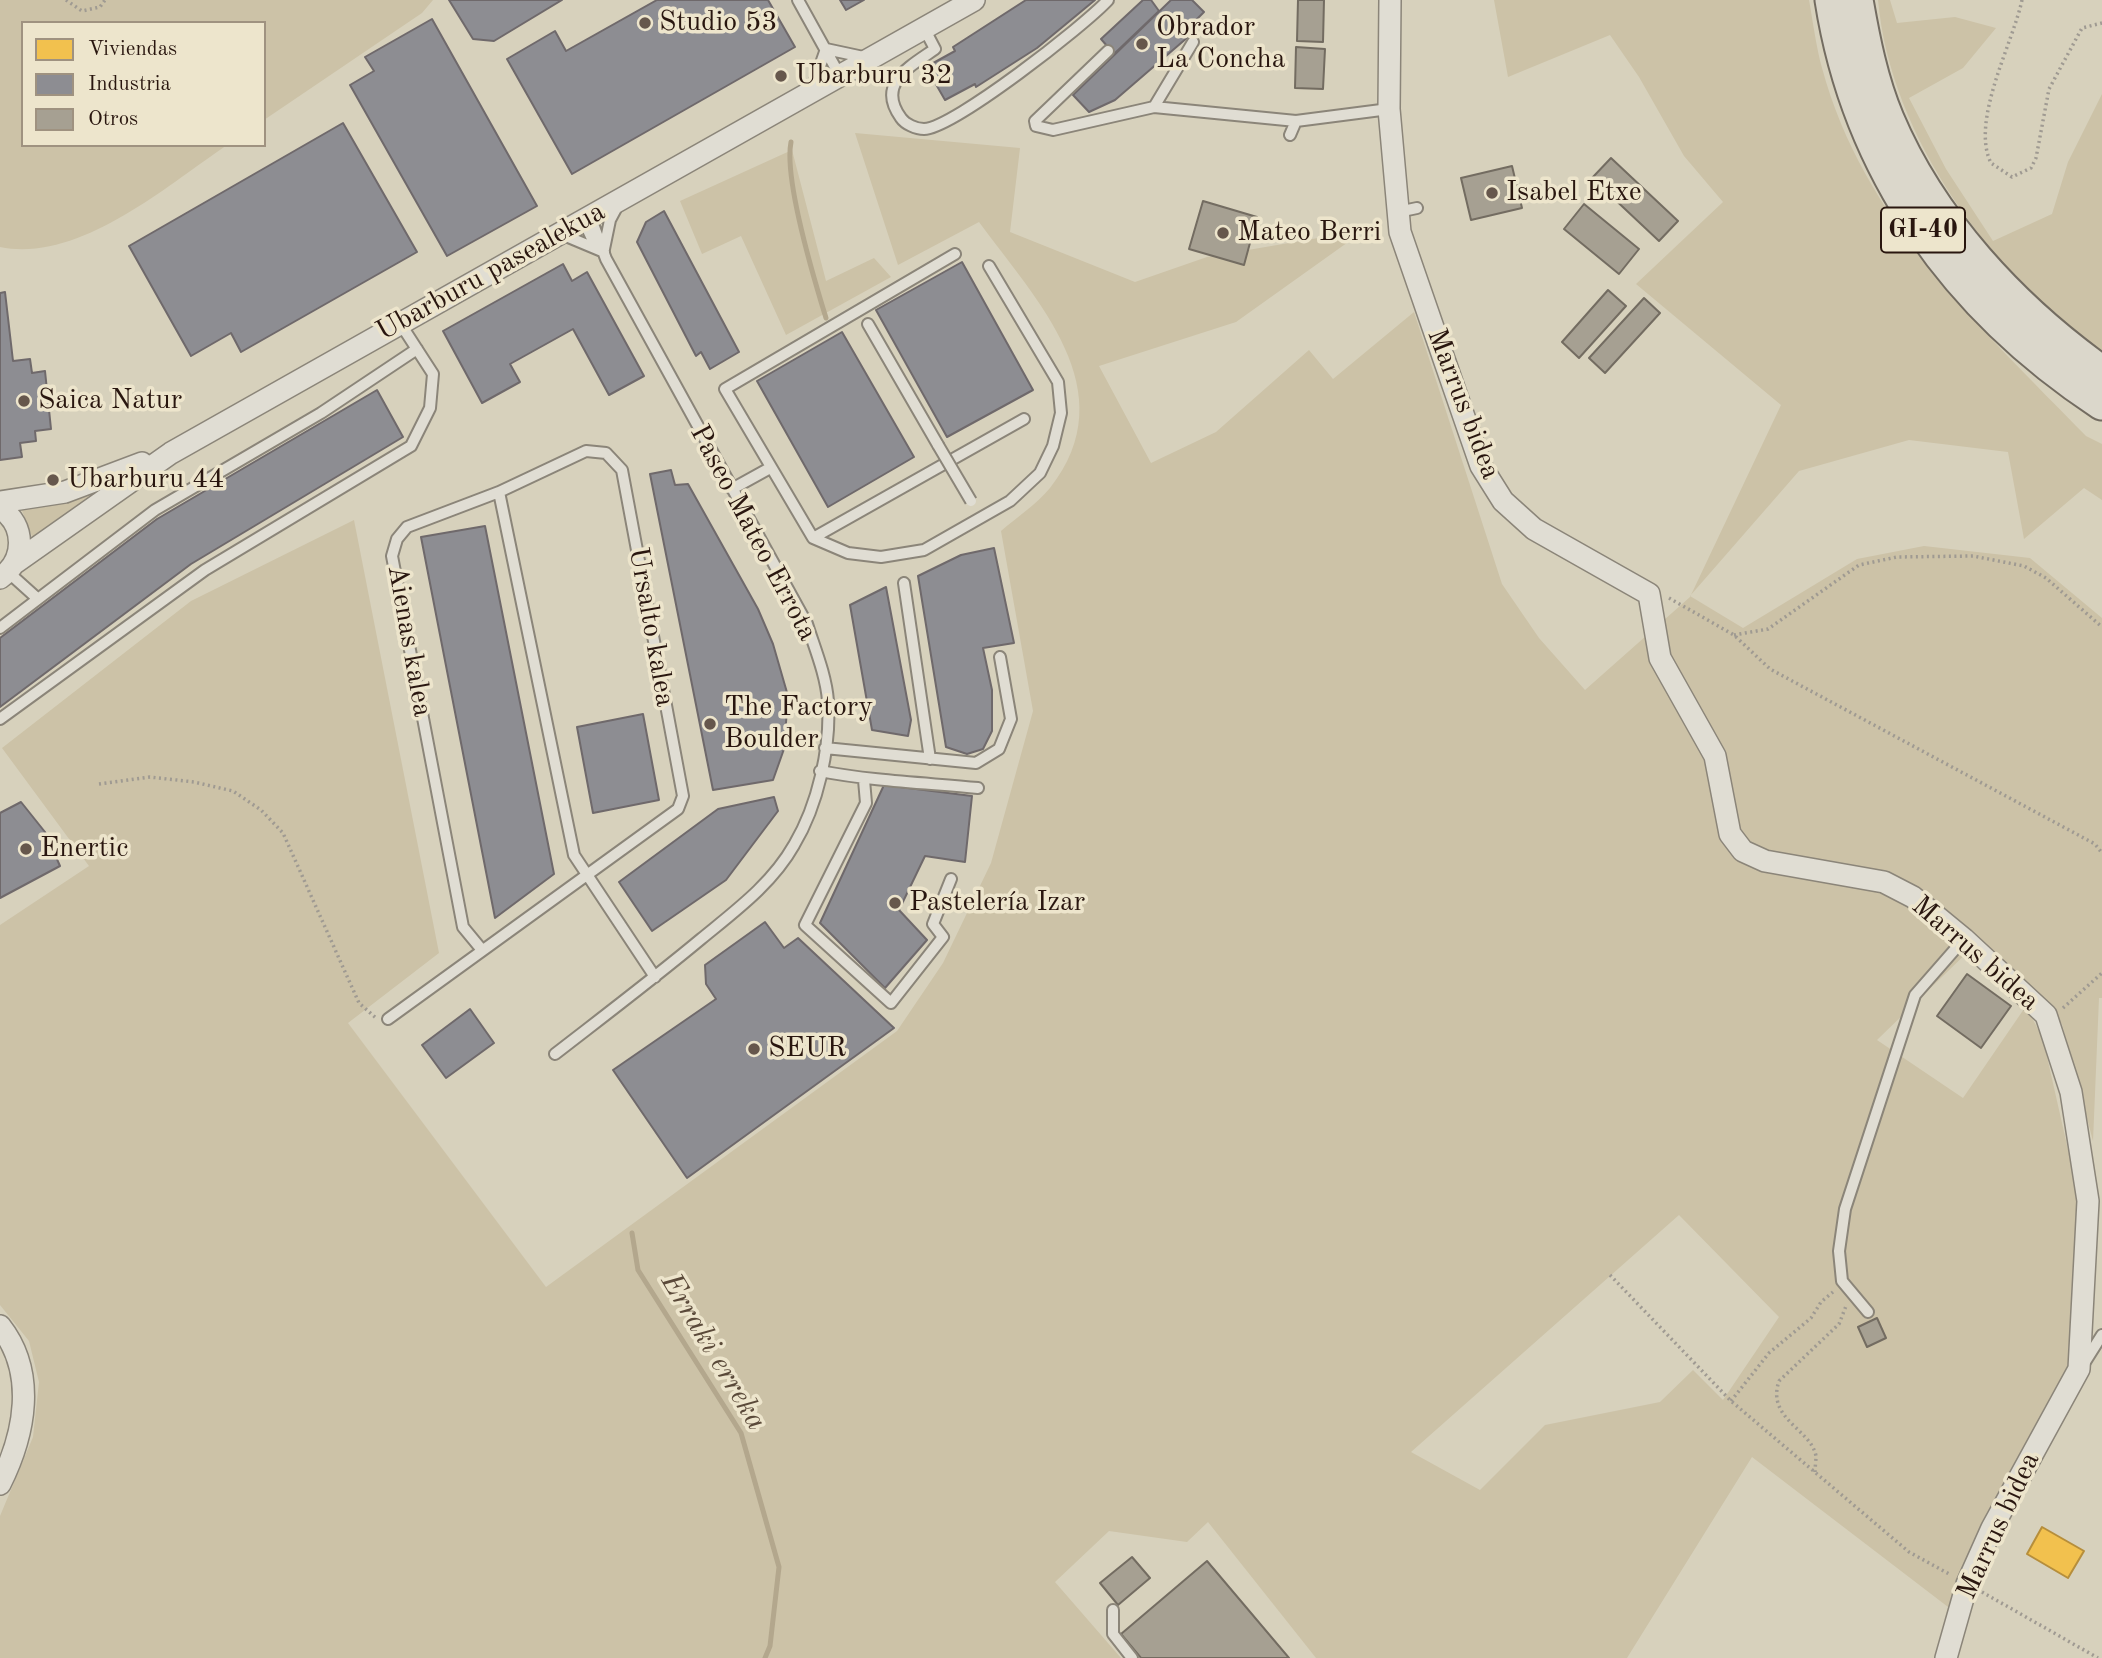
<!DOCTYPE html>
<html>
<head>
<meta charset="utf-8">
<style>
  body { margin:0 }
  #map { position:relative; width:2102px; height:1658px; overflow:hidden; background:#d7d1bc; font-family:"Old Standard TT",serif }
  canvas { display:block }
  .legend { position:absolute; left:21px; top:21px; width:245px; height:126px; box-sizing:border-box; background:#ede5cc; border:2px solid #9f9280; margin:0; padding:9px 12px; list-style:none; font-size:21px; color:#29160f }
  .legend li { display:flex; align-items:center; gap:14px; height:35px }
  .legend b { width:35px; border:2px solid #9f9280 }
</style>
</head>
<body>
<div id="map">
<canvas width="2102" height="1658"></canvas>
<ul class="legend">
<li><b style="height:19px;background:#f2c14e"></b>Viviendas</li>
<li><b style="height:19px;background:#8d8d92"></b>Industria</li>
<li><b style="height:19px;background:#a6a092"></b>Otros</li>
</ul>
</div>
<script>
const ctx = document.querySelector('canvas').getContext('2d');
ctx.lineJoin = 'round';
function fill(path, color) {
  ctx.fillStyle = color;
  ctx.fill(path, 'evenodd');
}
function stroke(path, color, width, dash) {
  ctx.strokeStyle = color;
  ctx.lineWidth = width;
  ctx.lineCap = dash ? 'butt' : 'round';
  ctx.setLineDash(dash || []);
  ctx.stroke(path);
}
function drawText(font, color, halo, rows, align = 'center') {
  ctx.font = font + ' "Old Standard TT",serif';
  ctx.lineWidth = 7;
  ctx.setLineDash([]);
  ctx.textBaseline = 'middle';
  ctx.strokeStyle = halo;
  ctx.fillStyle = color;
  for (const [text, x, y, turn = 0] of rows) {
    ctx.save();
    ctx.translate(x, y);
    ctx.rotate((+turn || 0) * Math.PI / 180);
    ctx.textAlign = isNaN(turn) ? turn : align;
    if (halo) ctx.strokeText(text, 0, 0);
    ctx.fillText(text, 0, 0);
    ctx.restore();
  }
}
const green = new Path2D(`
  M0,0H433L422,13L264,120V23H23V145H227C165,187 79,263 0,247Z
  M1494,0H1809C1813,22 1816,46 1822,68C1863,220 1980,327 2086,436L2102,444V500L2084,488L2024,539L2008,452L1909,440L1799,471L1690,596L1743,628L1857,559L1924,546L2030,558L2102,618V998H2099L2093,1141L2062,1024L2041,997L1978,942L1877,1040L1963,1098L2026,1006L2043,1039L2078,1194L2070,1371L1952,1610L1752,1457L1627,1658H1316L1208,1522L1187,1542L1109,1531L1055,1582L1121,1658H0V1516L33,1437L39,1382L29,1341L0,1305V925L89,866L2,748L191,601L354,520L439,953L348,1023L546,1287L897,1031L943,963L991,863L1033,711L1001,531C1017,517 1037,504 1050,488C1127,391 1036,300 979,222L898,265L855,133L1020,148L1010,232L1135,282L1207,257L1365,230L1236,322L1099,366L1151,463L1216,432L1309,350L1333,379L1414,312L1502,584L1539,638L1585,690L1690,597L1781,405L1636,284L1723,202L1684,156L1639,77L1610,35L1508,77ZM1679,1215L1779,1317L1723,1400L1693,1370L1660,1402L1545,1425L1480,1490L1411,1452Z
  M1878,0H1890L1897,23L1955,17L1996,28L1963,68L1909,98L1946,169L1993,241L2052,214L2068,162L2102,94V356C1992,272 1891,140 1878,0Z
  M792,150L826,281L874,258L891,277L786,335L741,236L702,254L680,201Z
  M87,493L91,498L33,539L21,508Z`);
const homes = new Path2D(`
  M2042,1527L2084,1551L2068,1578L2027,1554Z`);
const industry = new Path2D(`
  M449,0H562L494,41L473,39Z
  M657,0H768L795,47L572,174L507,59L555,31L566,51Z
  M840,0H864L846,10Z
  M1026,0H1095L1037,48L976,87L975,84L945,100L926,67L955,51L953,47Z
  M1143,0H1151L1159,11L1114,54L1101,39Z
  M1171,0H1192L1204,12L1183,33L1188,37L1115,100L1089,112L1073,95Z
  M432,19L537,206L447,256L350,85L374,71L365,57Z
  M343,123L417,252L241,352L231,333L191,356L129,246Z
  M664,211L739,352L710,369L701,352L696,356L637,242L646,222Z
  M962,262L1033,390L947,437L876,310Z
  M563,264L572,281L587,272L644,376L609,395L573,329L510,364L520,382L482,403L443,331Z
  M5,292L13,361L30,359L32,373L45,371L51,429L35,431L36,441L20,443L22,457L0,460V293Z
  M842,332L914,457L828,507L757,381Z
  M377,390L403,437L191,564L0,707V638L157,519Z
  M671,470L675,485L688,484L758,609L773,644L788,696L784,749L773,780L713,790L650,474Z
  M485,526L554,874L495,918L421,537Z
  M994,548L1014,643L983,648L992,690V731L983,749L967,754L946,747L918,576L961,555Z
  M886,587L911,720L908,736L872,730L850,605Z
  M643,714L659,800L593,813L577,727Z
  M884,785L972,796L965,862L925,856L899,910L927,940L885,988L820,923Z
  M774,797L778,811L726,880L652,931L619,882L718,809Z
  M21,802L45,832L60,866L0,898V813Z
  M765,922L784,948L798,938L894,1028L687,1178L613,1070L716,999L706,984L705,965Z
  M470,1009L494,1043L446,1078L422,1045Z`);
const stream = new Path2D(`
  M791,142C784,178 814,279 826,318
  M632,1233L638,1270L741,1433L779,1567L770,1646L765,1658`);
const building = new Path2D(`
  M1298,0H1324L1323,42L1297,41Z
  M1296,47L1325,49L1323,89L1295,88Z
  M1611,158L1678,221L1659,241L1592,178Z
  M1512,166L1522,208L1471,220L1461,178Z
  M1203,201L1257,217L1244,265L1189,249Z
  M1584,204L1639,249L1619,274L1564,229Z
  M1608,290L1626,306L1579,358L1562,342Z
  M1644,298L1660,313L1605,373L1589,358Z
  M1967,974L2011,1006L1981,1048L1937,1016Z
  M1877,1318L1886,1338L1867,1347L1858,1327Z
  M1132,1557L1150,1578L1118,1605L1100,1583Z
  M1207,1561L1289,1658H1141L1121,1634Z`);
const path = new Path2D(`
  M66,0L82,11L100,7L105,0
  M2022,0C2013,43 1970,121 1991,163L2012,177L2031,168L2036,158L2049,89L2082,28L2102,23
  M1669,598L1734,635L1770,669L2095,844L2102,853
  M1734,635L1768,629L1859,565L1897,557L1973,556L2024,566L2046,578L2102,627
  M99,784L150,777L194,782L233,791L261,810L283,833L359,1003L376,1018
  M2063,1008L2102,973
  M1610,1275L1731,1401L1909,1552L1951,1575
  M1731,1401L1769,1353L1811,1318L1821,1302L1833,1292
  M1815,1472C1815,1467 1816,1461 1816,1456C1811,1429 1766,1419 1779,1381L1839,1324L1846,1306
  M1982,1592L2098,1658`);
const lane = new Path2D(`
  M798,0L840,76
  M924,28L935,49C909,67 876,84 901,118C905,124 916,129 924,129C954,128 1085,25 1108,0
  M826,49L868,58
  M1108,51L1035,121L1036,126L1053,130L1154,107L1296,121L1389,109
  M812,89L826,49
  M1154,107L1193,42
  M1290,135L1296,121
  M1398,212L1417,208
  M590,216L588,230L596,247
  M561,234L604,252
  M604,249L610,220L618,205
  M955,254L725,389L813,538L1024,419
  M868,324L938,445
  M732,489L770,468
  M813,538L848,553L881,557L924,550L1010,501L1040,473L1053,446L1061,413L1058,382L989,266
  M904,583L930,759
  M38,599L155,510L321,413L417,349
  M0,628L38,599L8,572
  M0,719L205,570L411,446L430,408L433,374L400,323
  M825,748L976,763L999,749L1011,719L1000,657
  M820,771C872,781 925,783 978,788
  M864,780L866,803L805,925L891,1003L943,937L933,924L951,879
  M482,950L463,927L392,556L397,539L407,527L499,492L574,855L655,977
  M388,1019L678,809L683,796L622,470L606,453L586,451L499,492
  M555,1054C604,1016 653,979 701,939C735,911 772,884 794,845C818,805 831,747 828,701C826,675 815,649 807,624L606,259L590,216
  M1868,1312L1842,1281L1839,1251L1845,1209L1915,995L1964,939
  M2083,1365L2102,1335
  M1113,1610V1634L1132,1658`);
const street = new Path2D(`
  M1390,0L1389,109L1400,232L1481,466L1503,501L1534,529L1649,594L1660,658L1715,756L1730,834L1743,851L1765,861L1884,882L1913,897L1964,939L2046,1015L2071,1092L2088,1201L2079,1369L1992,1528L1967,1584L1946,1658
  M0,502L65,492L142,463
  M0,508C26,525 26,560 0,578
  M15,563L171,453L974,0
  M0,1326C37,1373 25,1434 0,1484`);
const primary = new Path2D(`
  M1832,0C1859,172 1958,308 2102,403
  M1856,0C1863,40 1871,81 1887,119C1930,221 2012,309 2102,373`);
const laneBridge = new Path2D(`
  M938,445L971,501`);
const markers = [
  [645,23,7,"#66574c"],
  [1142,44,7,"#66574c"],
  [781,76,7,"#66574c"],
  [1492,193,7,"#66574c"],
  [1223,233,7,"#66574c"],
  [24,401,7,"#66574c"],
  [53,480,7,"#66574c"],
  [710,724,7,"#66574c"],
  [26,849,7,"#66574c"],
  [895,903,7,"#66574c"],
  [754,1049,7,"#66574c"]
];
const shields = [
  [1923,230,84]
];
const shieldNames = [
  ["GI-40",1923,230]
];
const poiNames = [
  ["Studio 53",659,23],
  ["Obrador",1156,28],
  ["La Concha",1156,60],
  ["Ubarburu 32",795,76],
  ["Isabel Etxe",1506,193],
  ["Mateo Berri",1237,233],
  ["Saica Natur",38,401],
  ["Ubarburu 44",67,480],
  ["The Factory",724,708],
  ["Boulder",724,740],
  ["Enertic",40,849],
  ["Pastelería Izar",909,903],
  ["SEUR",768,1049]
];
const streetNames = [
  ["Ubarburu pasealekua",491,272,-29],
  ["Marrus bidea",1463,404,69],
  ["Paseo Mateo Errota",753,533,62],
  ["Ursalto kalea",651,627,80],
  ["Aienas kalea",409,641,80],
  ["Marrus bidea",1975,954,41],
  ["Marrus bidea",1999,1526,-65]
];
const waterNames = [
  ["Erraki erreka",713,1352,59]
];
fill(green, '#ccc2a7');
fill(homes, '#f2c14e');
stroke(homes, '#b68e3b', 2);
fill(industry, '#8d8d92');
stroke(industry, '#6f696b', 2);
stroke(stream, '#b3a78d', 5);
fill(building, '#a6a092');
stroke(building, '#736c61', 2);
stroke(lane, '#8b8579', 14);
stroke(street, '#8b8579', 24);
stroke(primary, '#736c61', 37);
stroke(path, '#9f9a92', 3.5, [2, 3.5]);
stroke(lane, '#e0ddd3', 10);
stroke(street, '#e0ddd3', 21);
stroke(primary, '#dbd7cb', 33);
stroke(laneBridge, '#8b8579', 14, []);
stroke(laneBridge, '#e0ddd3', 10);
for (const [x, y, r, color] of markers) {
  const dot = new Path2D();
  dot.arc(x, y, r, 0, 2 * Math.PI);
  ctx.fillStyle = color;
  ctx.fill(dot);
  stroke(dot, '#ede5cc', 2.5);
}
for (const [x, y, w] of shields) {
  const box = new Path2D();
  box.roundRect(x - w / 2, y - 22.5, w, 45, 5);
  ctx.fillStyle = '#ede5cc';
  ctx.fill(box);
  stroke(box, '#29160f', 2);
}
drawText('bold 26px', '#29160f', null, shieldNames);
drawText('28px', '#29160f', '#ede5cc', poiNames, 'left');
drawText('28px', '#29160f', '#ede5cc', streetNames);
drawText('italic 30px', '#5a4939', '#ede5cc', waterNames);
</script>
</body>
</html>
